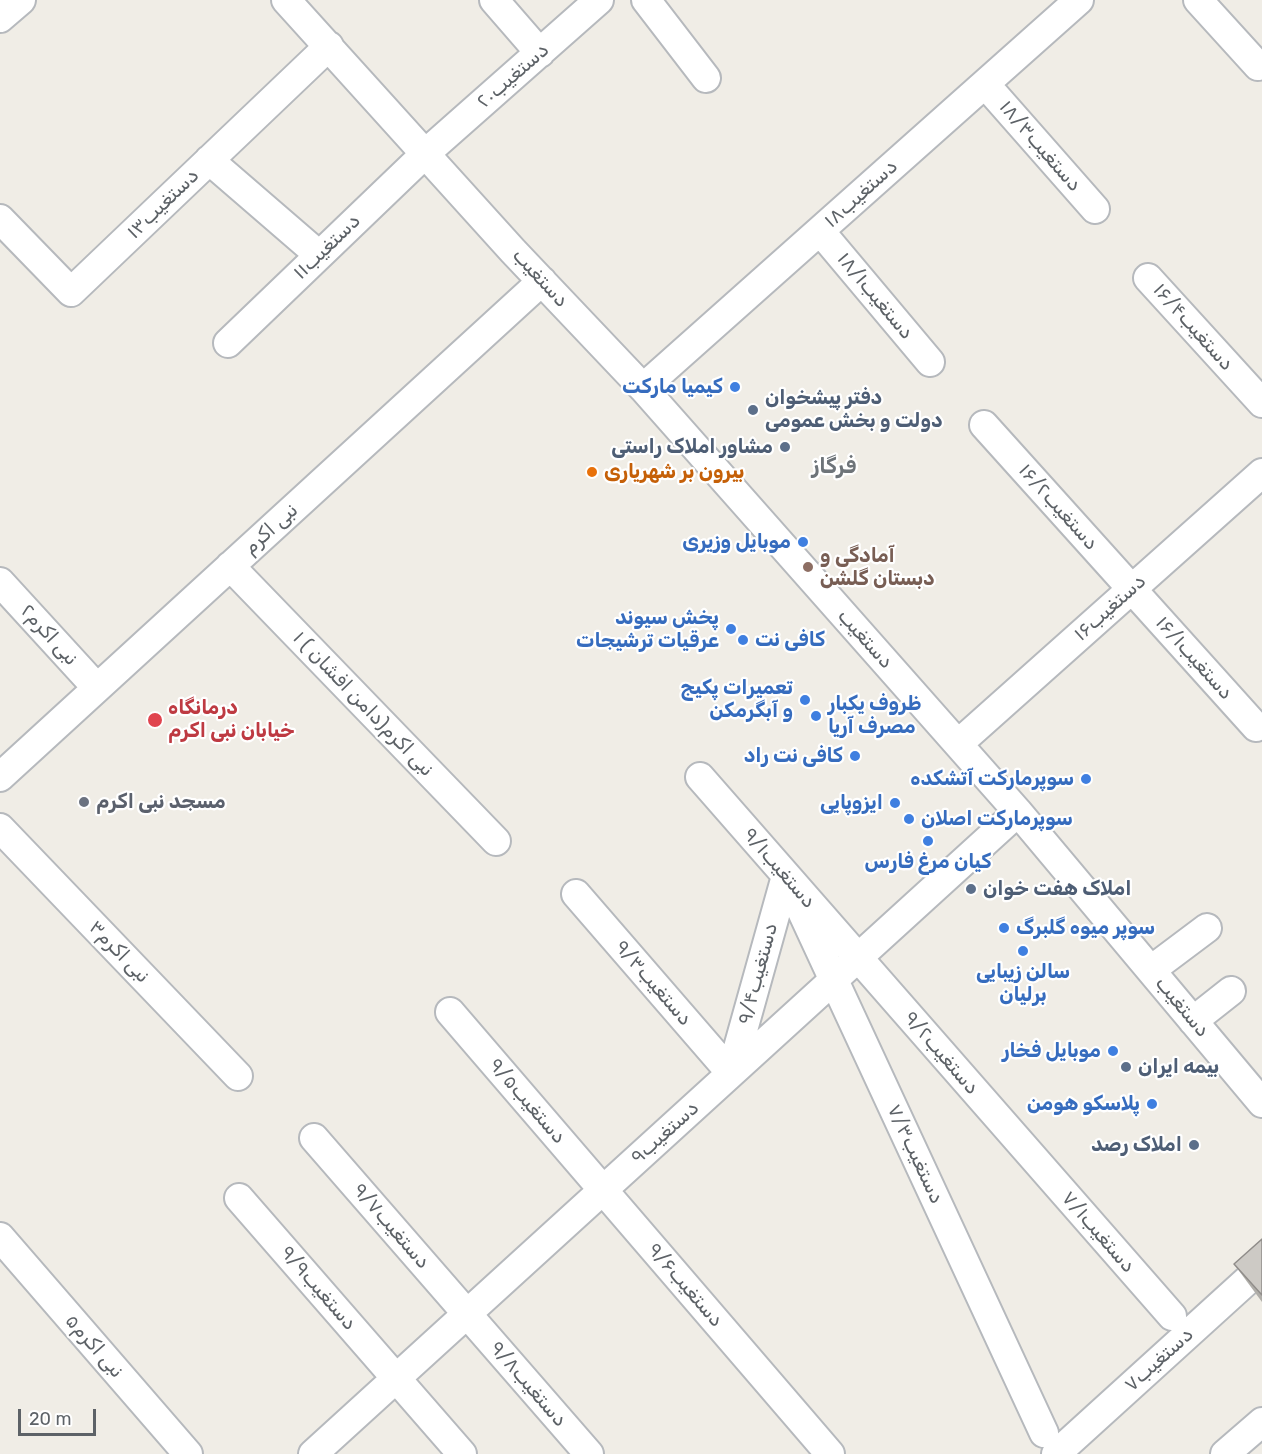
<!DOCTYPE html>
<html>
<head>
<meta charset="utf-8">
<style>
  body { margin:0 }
  #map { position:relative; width:1262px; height:1454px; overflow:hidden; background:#f0ede6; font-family:Rubik,sans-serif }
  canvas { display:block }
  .scale { position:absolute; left:18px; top:1409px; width:78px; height:27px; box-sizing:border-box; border:3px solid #5d6267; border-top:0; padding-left:8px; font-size:18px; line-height:21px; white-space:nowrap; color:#5d6267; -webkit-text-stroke:4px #fff; paint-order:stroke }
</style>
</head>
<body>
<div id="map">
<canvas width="1262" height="1454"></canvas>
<div class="scale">20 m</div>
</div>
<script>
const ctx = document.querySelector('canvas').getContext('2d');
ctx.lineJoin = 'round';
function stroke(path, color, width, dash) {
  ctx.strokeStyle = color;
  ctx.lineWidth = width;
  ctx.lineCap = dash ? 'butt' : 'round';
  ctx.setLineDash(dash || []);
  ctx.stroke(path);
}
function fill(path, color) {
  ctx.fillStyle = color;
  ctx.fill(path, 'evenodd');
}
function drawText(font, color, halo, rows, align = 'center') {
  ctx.font = font + ' Rubik,"Noto Naskh Arabic",sans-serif';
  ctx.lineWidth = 4.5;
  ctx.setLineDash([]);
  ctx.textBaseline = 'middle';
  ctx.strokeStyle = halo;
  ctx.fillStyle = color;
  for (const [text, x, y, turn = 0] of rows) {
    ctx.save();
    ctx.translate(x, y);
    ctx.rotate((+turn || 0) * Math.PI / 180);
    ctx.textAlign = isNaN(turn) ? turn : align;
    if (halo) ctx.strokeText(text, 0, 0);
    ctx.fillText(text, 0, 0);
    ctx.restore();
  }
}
const minor = new Path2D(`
  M286,0L513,251L643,388L1018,812L1262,1103
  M494,0L540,53
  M646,0L706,78
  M1198,0L1258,66
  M0,18L21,0
  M985,84L1095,209
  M209,160L319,255
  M0,219L71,292L329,46
  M820,231L930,362
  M1148,278L1262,403
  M228,343L427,152L599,0
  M643,388L1079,0
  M984,425L1256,727
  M230,566L496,841
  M0,582L97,688
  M958,744L1262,473
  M0,777L542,281
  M700,777L1172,1316
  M0,828L238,1076
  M576,894L731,1073
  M799,905L1044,1433
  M1151,970L1207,928
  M450,1012L830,1454
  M1193,1021L1231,991
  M731,1073L786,876
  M314,1138L589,1454
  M239,1198L462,1454
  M0,1237L188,1454
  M313,1454L1018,812
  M1056,1454L1262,1267
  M1225,1454L1262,1422`);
const wall = new Path2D(`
  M1262,1239V1302L1234,1264Z`);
const building = new Path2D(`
  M1262,1239V1295L1234,1264Z`);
const markers = [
  [735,387,6,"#3f7fe0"],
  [753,410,6,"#5c6f8a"],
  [785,447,6,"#5c6f8a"],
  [592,472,6,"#e8710a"],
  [803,542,6,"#3f7fe0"],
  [808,567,6,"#8d6e63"],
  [731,629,6,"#3f7fe0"],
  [743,640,6,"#3f7fe0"],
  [805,700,6,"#3f7fe0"],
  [816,716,6,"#3f7fe0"],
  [155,720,8,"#e0444e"],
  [855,756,6,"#3f7fe0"],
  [1086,779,6,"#3f7fe0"],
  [84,802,6,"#6b7280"],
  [895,803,6,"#3f7fe0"],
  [909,819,6,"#3f7fe0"],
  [928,841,6,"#3f7fe0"],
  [971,889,6,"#5c6f8a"],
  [1004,928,6,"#3f7fe0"],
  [1023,951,6,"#3f7fe0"],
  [1113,1051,6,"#3f7fe0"],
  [1126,1067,6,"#5c6f8a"],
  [1152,1104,6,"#3f7fe0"],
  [1194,1145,6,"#5c6f8a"]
];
const streetNames = [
  ["دستغیب۲۰",513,76,-41],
  ["دستغیب۱۸/۳",1040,146,49],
  ["دستغیب۱۸",861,194,-42],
  ["دستغیب۱۳",163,204,-44],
  ["دستغیب۱۱",327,247,-44],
  ["دستغیب",540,278,47],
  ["دستغیب۱۸/۱",875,296,50],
  ["دستغیب۱۶/۴",1193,327,48],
  ["دستغیب۱۶/۲",1058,507,48],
  ["نبی اکرم",271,529,-42],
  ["دستغیب۱۶",1110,608,-42],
  ["نبی اکرم۲",49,635,48],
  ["دستغیب",865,639,48],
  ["دستغیب۱۶/۱",1194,658,48],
  ["۱ نبی اکرم(دامن افشان )",363,704,46],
  ["دستغیب۹/۱",779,868,49],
  ["نبی اکرم۳",119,952,46],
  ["دستغیب۹/۴",758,974,-75],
  ["دستغیب۹/۳",653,983,49],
  ["دستغیب",1182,1007,50],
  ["دستغیب۹/۲",941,1053,49],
  ["۹/۵دستغیب",527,1101,49],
  ["دستغیب۹",665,1133,-42],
  ["دستغیب۷/۳",915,1154,65],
  ["دستغیب۹/۷",391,1226,49],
  ["دستغیب۷/۱",1098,1232,49],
  ["دستغیب۹/۶",685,1285,49],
  ["دستغیب۹/۹",318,1288,49],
  ["نبی اکرم۵",94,1346,49],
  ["دستغیب۷",1159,1360,-42],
  ["دستغیب۹/۸",528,1384,49]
];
const shopNames = [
  ["کیمیا مارکت",723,387],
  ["موبایل وزیری",791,542],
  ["پخش سیوند",719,618],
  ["عرقیات ترشیجات",719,641],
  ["کافی نت",755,640,"left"],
  ["تعمیرات پکیج",793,688],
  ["و آبگرمکن",793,711],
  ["ظروف یکبار",828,704,"left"],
  ["مصرف آریا",828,727,"left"],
  ["کافی نت راد",843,756],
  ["سوپرمارکت آتشکده",1074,779],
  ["ایزوپایی",883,803],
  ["سوپرمارکت اصلان",921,819,"left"],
  ["کیان مرغ فارس",928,862,"center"],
  ["سوپر میوه گلبرگ",1016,928,"left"],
  ["سالن زیبایی",1023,972,"center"],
  ["برلیان",1023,995,"center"],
  ["موبایل فخار",1101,1051],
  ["پلاسکو هومن",1140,1104]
];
const serviceNames = [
  ["دفتر پیشخوان",765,398],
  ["دولت و بخش عمومی",765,421],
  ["مشاور املاک راستی",773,447,"right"],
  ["املاک هفت خوان",983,889],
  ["بیمه ایران",1138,1067],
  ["املاک رصد",1182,1145,"right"]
];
const foodNames = [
  ["بیرون بر شهریاری",604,472]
];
const educationNames = [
  ["آمادگی و",820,556],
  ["دبستان گلشن",820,579]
];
const healthNames = [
  ["درمانگاه",168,708],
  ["خیابان نبی اکرم",168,731]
];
const worshipNames = [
  ["مسجد نبی اکرم",96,802]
];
const neighbourhoodNames = [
  ["فرگاز",834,467]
];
stroke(minor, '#b6b9bd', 32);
stroke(minor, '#fff', 28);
fill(wall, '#b0aea9');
fill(building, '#cdcac5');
stroke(building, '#908d8a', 1.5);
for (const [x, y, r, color] of markers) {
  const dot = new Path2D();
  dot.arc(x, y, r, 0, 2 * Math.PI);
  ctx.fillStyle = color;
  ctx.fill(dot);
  stroke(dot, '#fff', 2);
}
drawText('20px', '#5d6267', '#fff', streetNames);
drawText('bold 20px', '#366cbe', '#fff', shopNames, 'right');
drawText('bold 20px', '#4e5e75', '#fff', serviceNames, 'left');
drawText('bold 20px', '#c56008', '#fff', foodNames, 'left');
drawText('bold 20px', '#785e54', '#fff', educationNames, 'left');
drawText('bold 20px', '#be3a42', '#fff', healthNames, 'left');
drawText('bold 20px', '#5b616d', '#fff', worshipNames, 'left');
drawText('bold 21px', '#6e7479', '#fff', neighbourhoodNames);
</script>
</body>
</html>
